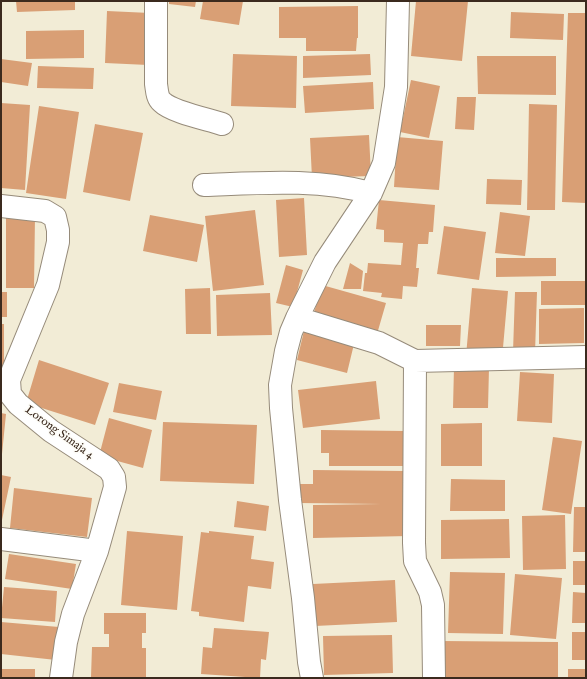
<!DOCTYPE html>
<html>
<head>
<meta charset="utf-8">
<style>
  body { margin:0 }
  #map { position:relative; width:587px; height:679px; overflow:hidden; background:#f2ecd6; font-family:"IM FELL English",serif }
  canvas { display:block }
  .frame { position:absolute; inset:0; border:2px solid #3b2a1e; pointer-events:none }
</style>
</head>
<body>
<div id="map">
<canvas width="587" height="679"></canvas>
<div class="frame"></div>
</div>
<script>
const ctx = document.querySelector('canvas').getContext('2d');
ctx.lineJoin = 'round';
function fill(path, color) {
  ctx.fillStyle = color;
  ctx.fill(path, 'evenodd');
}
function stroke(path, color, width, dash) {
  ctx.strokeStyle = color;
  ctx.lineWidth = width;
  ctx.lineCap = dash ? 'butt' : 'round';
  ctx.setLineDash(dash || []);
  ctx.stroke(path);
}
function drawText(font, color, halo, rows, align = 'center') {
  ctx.font = font + ' "IM FELL English",serif';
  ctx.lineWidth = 3;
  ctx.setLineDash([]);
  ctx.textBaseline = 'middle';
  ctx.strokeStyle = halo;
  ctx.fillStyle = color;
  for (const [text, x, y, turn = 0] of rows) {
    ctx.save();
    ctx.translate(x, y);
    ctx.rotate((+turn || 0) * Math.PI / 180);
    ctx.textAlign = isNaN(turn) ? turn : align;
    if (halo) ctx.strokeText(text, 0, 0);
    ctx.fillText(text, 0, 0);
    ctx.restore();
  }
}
const building = new Path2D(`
  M16,1H75V10L17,12Z
  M169,1H196L195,7L169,4Z
  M203,1H243L239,25L200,19Z
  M416,1H468L462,61L411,56Z
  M358,6V38H357L356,51H306V38H279V7Z
  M107,11L150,13L148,65L105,63Z
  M511,12L564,14L563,40L510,38Z
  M568,13H586V203L562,202Z
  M84,30V58L26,59V31Z
  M233,54L297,56L296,108L231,106Z
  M370,54L371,75L303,78V56Z
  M477,56H556V95L478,94Z
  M1,59L32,63L28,86L1,82Z
  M38,66L94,68L93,89L37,88Z
  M411,80L440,86L429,138L400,132Z
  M373,82L374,109L305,113L303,86Z
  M457,97H476L474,130L455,129Z
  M1,103L30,105L25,190L1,188Z
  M529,104L557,105L555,210H527Z
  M39,106L79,112L66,199L26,193Z
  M95,124L143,133L130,201L83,192Z
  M369,135L371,176L312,178L310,138Z
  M397,137L443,141L439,190L394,187Z
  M487,179L522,180L521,205L486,204Z
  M304,198L307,255L279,257L276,200Z
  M379,200L435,205L433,232H429L428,244H418L416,268H419L417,287L403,286L402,299L381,297L382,293L363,291L365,273H367L368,263L401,265L403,243L384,242V230L376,229Z
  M255,210L264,285L213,291L205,216Z
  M500,212L530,216L525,256L495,253Z
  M6,215L35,216L34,288H6Z
  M150,215L204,225L197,262L143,251Z
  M444,226L486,232L479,280L437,274Z
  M496,258H556V276L496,277Z
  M350,263L363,271L361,289H343Z
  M286,265L303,270L293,307L276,303Z
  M541,281H586V305H541Z
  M322,285L386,303L377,334L313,316Z
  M210,288L211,334H186L185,289Z
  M472,288L508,291L502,359L466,356Z
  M1,292H7V317H1Z
  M515,292H537L535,353L513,352Z
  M270,293L272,335L217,336L216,295Z
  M584,308V343L539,344V309Z
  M1,324H4V375H1Z
  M426,325H461L460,346H426Z
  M304,331L354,344L347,373L297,360Z
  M39,360L109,383L95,425L26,403Z
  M454,367L489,368L488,408H453Z
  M520,372L554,374L552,423L517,421Z
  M376,381L380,419L303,428L298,390Z
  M119,383L162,391L156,420L113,412Z
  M1,413L6,414L2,454H1Z
  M109,418L152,430L143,468L99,456Z
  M163,422L257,425L254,484L160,481Z
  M482,423V466H441V424Z
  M321,430L405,431V466H329V453H321Z
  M553,437L582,441L571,514L542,510Z
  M313,470L404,471L409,536L313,538V505L381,504L299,503V484H313Z
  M1,475L11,477L2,520H1Z
  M451,479L505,480V511H450Z
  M14,488L92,498L87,537L10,528Z
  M237,501L269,506L266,531L234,527Z
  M574,507H586V552H573Z
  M565,515L566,569L523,570L522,516Z
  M509,519L510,558L441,559V520Z
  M127,531L183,536L177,610L121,605Z
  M209,531L254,536L251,559L274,562L271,589L248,586L244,622L199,616V612L191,611L201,532L209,533Z
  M9,554L76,564L72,589L5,579Z
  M573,561H586V585H573Z
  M450,572L505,573L503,634L448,633Z
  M515,574L562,578L556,639L510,635Z
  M395,580L397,622L315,626L313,584Z
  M4,587L57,591L55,622L1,618Z
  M573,592L586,593V623H572Z
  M104,613H146V633H142V648H146V678L91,677L92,647H109V634H104Z
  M1,622L59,627L56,660L1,654Z
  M214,628L269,632L266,660L261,659L260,678L201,674L203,647L212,648Z
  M572,632H586V660H572Z
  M392,635L393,673L324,675L323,636Z
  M441,641L558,642V678H441Z
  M1,669H35V678H1Z
  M568,669H586V678H568Z`);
const street = new Path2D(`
  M156,1V84C157,90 157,98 162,102C172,112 207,119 222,124
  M204,185C259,183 317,178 371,193
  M1,206L45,211L55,217L58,230V242L48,285L9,380L10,394L18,404L51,431L109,469L114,477L115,487L97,551L73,614L66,642L61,678
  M297,318L379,343L415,361L586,357
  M415,361L414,543L415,561L430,592L433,605L434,678
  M1,539L97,551
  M312,678L309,662L303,598L290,500L281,408L280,385L286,351L291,332L297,318L325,262L371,193L384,163L396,87L398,1`);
const streetNames = [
  ["Lorong Simaja 4",59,433,36]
];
fill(building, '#d99f75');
stroke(street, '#968b7a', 24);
stroke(street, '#fff', 22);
drawText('12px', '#3b2a1e', '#fdfcf7', streetNames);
</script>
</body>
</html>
